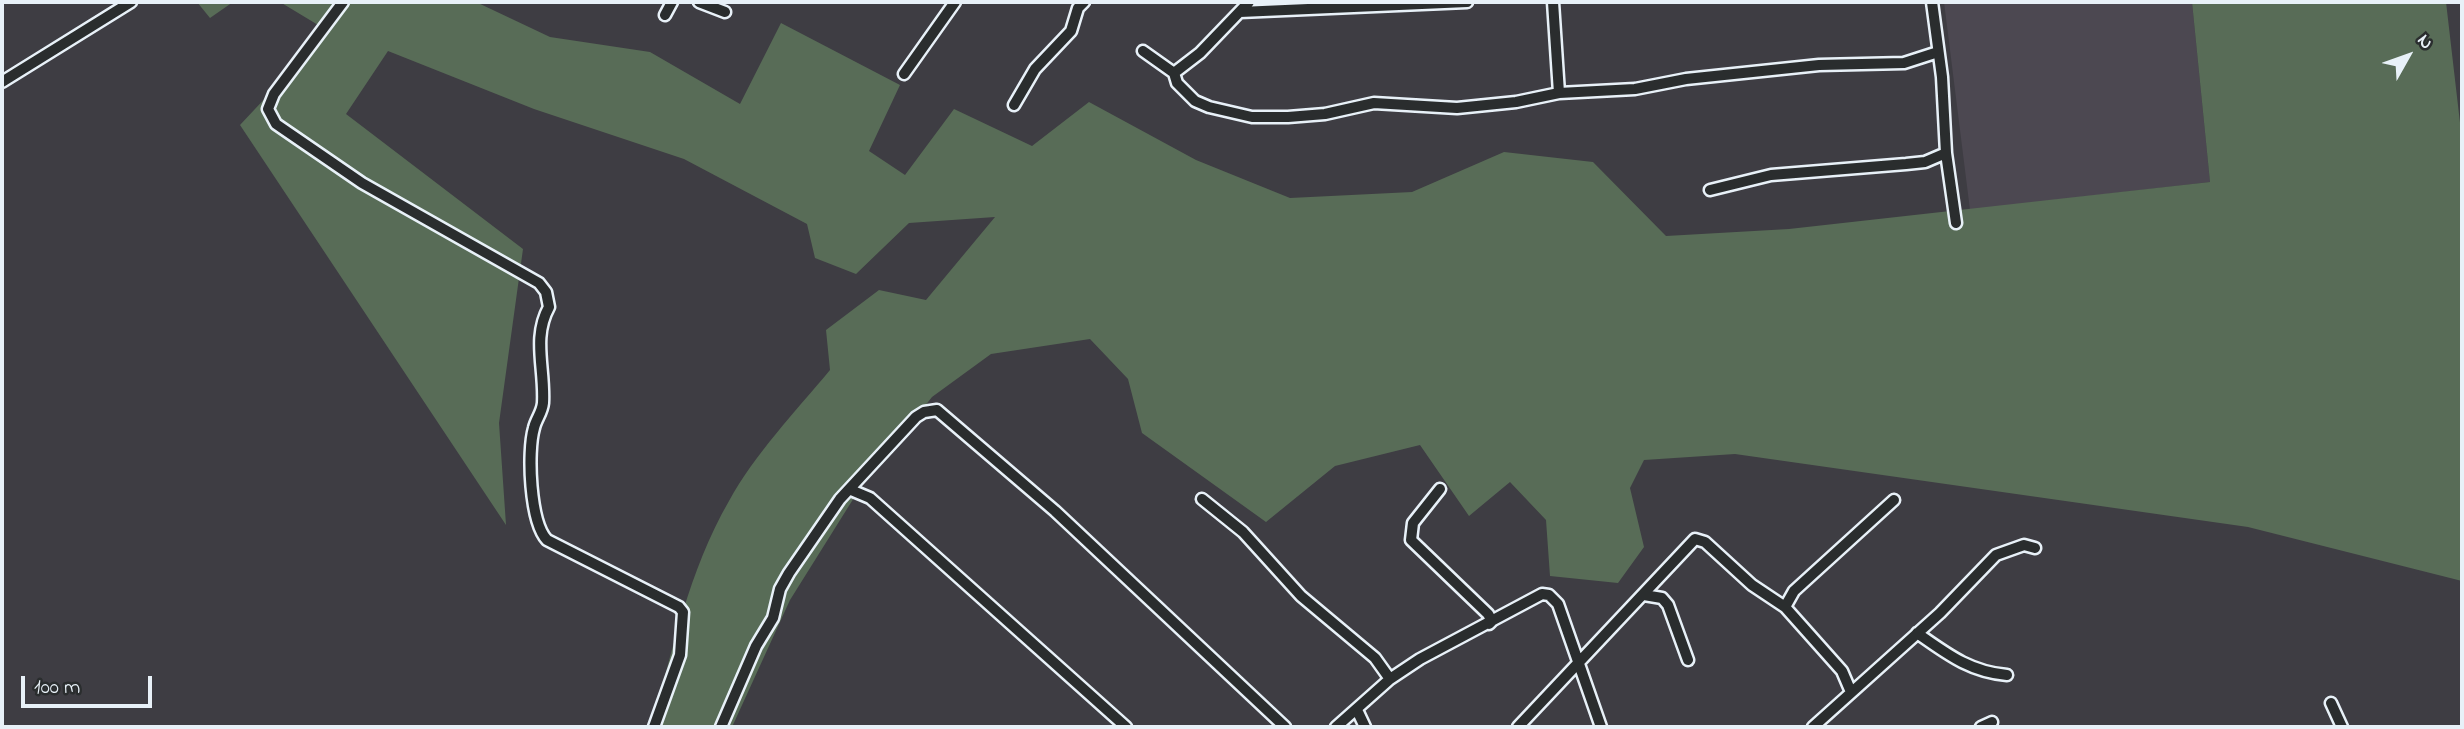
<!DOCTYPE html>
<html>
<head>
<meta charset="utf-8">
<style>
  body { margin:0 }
  #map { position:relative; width:2464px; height:729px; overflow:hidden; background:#3e3d43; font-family:"Indie Flower",sans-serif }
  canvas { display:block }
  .frame { position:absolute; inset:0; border:4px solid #e8f1f8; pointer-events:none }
  .north { position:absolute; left:2373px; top:21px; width:70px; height:70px; -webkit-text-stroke:5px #2a2d2e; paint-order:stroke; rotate:50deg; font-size:19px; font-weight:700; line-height:28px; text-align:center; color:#e8f1f8 }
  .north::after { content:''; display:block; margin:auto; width:24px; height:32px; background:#e8f1f8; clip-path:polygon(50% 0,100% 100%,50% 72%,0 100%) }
  .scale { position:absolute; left:21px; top:676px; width:131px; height:32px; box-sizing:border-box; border:4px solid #e8f1f8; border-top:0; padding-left:9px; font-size:21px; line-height:24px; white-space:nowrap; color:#e8f1f8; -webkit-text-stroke:5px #2a2d2e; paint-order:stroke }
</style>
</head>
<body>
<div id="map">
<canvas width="2464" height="729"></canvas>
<div class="frame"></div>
<div class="north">N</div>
<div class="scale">100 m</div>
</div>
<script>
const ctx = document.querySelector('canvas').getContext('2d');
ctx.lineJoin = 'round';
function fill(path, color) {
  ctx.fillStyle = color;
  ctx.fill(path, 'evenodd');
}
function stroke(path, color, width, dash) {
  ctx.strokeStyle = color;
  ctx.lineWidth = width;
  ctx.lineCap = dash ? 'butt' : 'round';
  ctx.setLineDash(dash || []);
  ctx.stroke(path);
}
const built = new Path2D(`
  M1944,2H2192L2210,182L1970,210Z`);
const green = new Path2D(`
  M197,2H233L210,18Z
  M280,2H476L550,37L650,52L740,104L781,23L900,85L869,151L905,175L954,109L1032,146L1089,102L1196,160L1290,198L1412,192L1504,152L1593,162L1666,236L1789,229L2210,182L2192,2H2446L2462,140V581L2248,527L1735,454L1644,460L1630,488L1644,547L1618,583L1550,576L1546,520L1510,482L1469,516L1420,445L1335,466L1266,522L1142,433L1128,379L1090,339L991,354L932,397L862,485L790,600L732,727H652C672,651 689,570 729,501C755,454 795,412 830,370L826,330L879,290L926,300L995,217L909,223L856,274L815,258L807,224L684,159L534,109L388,51L346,114L523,249L499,423L506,525L240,125L328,31Z`);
const minor = new Path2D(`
  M343,2L274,94L268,109L276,124L362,183L539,283L546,292L549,307C532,338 545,368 543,403C542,413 536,419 534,428C527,452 530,522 547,540L679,607L683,612L680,655L654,727
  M699,2L725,12
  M1553,2L1559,93
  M1932,2L1942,77L1946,153L1956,223
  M1240,12L1467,2
  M665,15L672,2
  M1143,51L1174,73L1177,83L1195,101L1209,107L1252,117H1288L1325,114L1374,103L1457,108L1516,102L1559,93L1635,89L1686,79L1819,65L1904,63L1938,52
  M1174,73L1200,53L1249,2
  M904,74L955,2
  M2,82L131,2
  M1014,105L1035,69L1071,31L1078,8L1084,2
  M1710,190L1771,175L1906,164L1925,162L1946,153
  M1440,489L1413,523L1411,540L1488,614L1492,621L1489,624
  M851,490L870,498L1126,727
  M1202,499L1243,532L1301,596L1375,658L1390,679
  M1644,595L1662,598L1668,605L1688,660
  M1917,633C1947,654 1970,672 2007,675
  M1851,692L1842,671L1785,607L1794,591L1894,500
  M2331,703L2342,727
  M1357,710L1365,727
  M721,727L756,646L773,618L780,589L789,573L840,499L916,417L924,412L937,410L1055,511L1285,727
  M1336,727L1390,679L1420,659L1542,594L1549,595L1558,604L1601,727
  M1518,727L1695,539L1705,542L1752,585L1785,607
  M1813,727L1940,613L1996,555L2024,545L2035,548
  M1981,727L1992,722`);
fill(built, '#4c4851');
fill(green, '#586c57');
stroke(minor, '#e8f1f8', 15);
stroke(minor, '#2a2d2e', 10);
</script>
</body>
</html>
